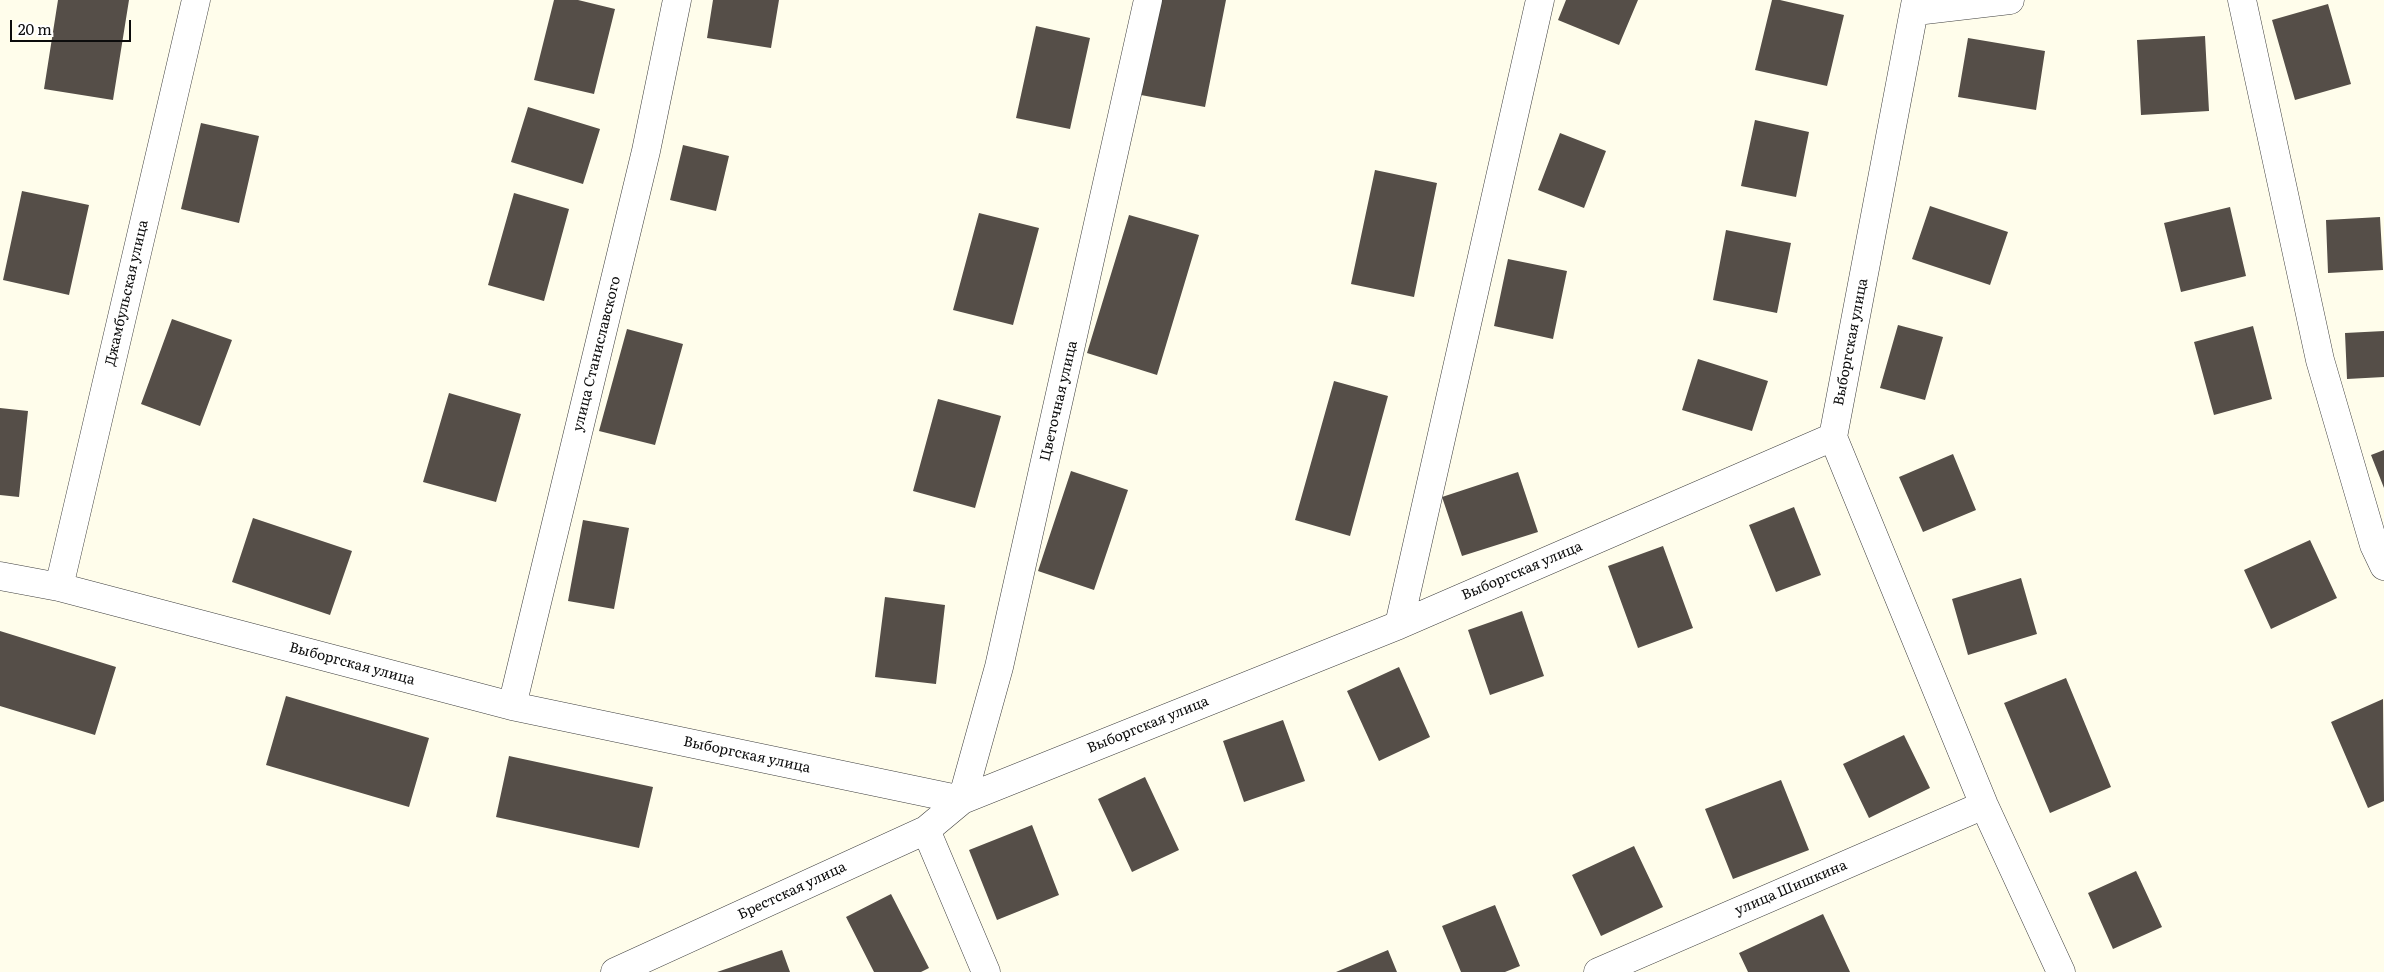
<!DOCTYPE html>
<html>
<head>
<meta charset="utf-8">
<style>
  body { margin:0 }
  #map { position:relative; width:2384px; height:972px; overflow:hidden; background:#fffdeb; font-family:Literata,serif }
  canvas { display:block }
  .scale { position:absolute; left:10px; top:20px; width:121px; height:22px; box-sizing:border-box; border:2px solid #0c0c0c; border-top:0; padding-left:6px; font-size:15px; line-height:18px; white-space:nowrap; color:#0c0c0c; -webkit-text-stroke:4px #fff; paint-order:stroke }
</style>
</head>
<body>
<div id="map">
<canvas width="2384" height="972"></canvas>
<div class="scale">20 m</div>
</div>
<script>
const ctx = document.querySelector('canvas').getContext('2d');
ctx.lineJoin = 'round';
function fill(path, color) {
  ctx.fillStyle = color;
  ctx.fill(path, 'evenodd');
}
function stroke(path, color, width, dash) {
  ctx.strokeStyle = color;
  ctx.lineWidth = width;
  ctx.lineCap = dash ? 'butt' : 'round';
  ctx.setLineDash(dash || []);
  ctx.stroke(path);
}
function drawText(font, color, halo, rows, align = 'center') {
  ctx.font = font + ' Literata,serif';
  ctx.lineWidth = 5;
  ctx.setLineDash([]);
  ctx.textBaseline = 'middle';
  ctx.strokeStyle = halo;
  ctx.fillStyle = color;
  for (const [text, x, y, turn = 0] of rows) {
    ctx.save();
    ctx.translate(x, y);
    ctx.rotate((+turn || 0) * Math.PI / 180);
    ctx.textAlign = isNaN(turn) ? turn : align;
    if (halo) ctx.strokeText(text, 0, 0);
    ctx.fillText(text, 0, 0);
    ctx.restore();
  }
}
const building = new Path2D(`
  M58,0H129L113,100L44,89Z
  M554,0H578L615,9L594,94L534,80Z
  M713,0H779L771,48L707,38Z
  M1159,0H1226L1205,107L1141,95Z
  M1566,0H1638L1619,45L1558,20Z
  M1772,0H1780L1844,15L1827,86L1755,70Z
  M2328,4L2351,84L2295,100L2272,20Z
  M1036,26L1090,38L1070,129L1016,118Z
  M2205,36L2209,111L2141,115L2137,40Z
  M1968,38L2045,51L2036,110L1958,97Z
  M528,107L600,129L583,184L511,162Z
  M1755,120L1809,132L1796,197L1741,186Z
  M201,123L259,136L239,223L181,209Z
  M1560,133L1606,151L1584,208L1538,190Z
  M683,145L729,156L716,211L670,200Z
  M1375,170L1437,183L1414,297L1351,284Z
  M22,191L89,205L69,295L3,280Z
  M514,193L569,209L544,301L488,285Z
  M1930,206L2008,232L1990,285L1912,259Z
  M2230,207L2246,276L2181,292L2164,223Z
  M979,213L1039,228L1013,325L953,310Z
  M1129,215L1199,235L1157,375L1087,353Z
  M2380,217L2383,270L2328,273L2326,220Z
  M1726,230L1791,243L1777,313L1713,300Z
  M1508,259L1567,271L1553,339L1494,326Z
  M172,319L232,340L200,426L141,404Z
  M1898,325L1943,337L1925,400L1880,388Z
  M2253,326L2272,399L2214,415L2194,342Z
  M627,329L683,344L655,445L599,431Z
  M2384,331V377L2347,379L2345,333Z
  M1698,359L1768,381L1752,431L1682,410Z
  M1334,381L1388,396L1350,536L1295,520Z
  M449,393L521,414L496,502L423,482Z
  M938,399L1001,416L975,508L913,491Z
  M0,408L28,411L19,497L0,495Z
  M2384,450V488L2371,455Z
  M1953,454L1976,510L1923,532L1899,477Z
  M1071,471L1128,490L1094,590L1038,571Z
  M1518,472L1538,532L1462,556L1442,497Z
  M1794,507L1821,575L1776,592L1749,525Z
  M253,518L352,551L330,615L232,582Z
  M583,520L629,528L614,609L568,601Z
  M2310,540L2337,598L2271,629L2244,570Z
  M1663,546L1693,628L1638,648L1608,566Z
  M2021,578L2037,634L1968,655L1952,599Z
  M885,597L945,605L936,684L875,677Z
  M1522,611L1544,676L1490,695L1468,630Z
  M0,631L116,667L95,735L0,706Z
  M1399,667L1430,737L1379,761L1347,691Z
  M2066,678L2111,787L2050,813L2004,703Z
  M286,696L429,738L409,807L266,765Z
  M2383,699L2384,801L2368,808L2331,722Z
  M1283,720L1305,781L1244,802L1223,741Z
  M1904,735L1930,788L1869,818L1843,764Z
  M509,756L653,787L639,848L496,817Z
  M1145,777L1179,850L1132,872L1098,799Z
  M1781,780L1809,850L1733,879L1705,809Z
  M1032,825L1059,895L997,920L969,850Z
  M1634,846L1663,907L1601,936L1572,875Z
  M2136,871L2162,927L2113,949L2088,893Z
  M891,894L929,968L921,972H874L846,917Z
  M1495,905L1520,966L1505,972H1461L1442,926Z
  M1823,914L1850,972H1748L1739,953Z
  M782,950L790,972H717Z
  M1388,950L1397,972H1336Z`);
const minor = new Path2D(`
  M2242,0L2320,360L2374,545L2384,566
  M1916,11L2010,0
  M1833,437L1984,805L2061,972
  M0,576L59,587L512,706L962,800L1399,625L1833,437L1916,0
  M59,587L196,0
  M1399,625L1540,0
  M512,706L646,151L677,0
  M926,830L986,972
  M615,972L926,830L962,800L999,667L1148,0
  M1598,972L1984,805`);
const streetNames = [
  ["Джамбульская улица",127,293,-77],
  ["Выборгская улица",1851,342,-79],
  ["улица Станиславского",597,354,-76],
  ["Цветочная улица",1059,401,-77],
  ["Выборгская улица",1522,571,-23],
  ["Выборгская улица",352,664,15],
  ["Выборгская улица",1148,725,-22],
  ["Выборгская улица",747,755,12],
  ["улица Шишкина",1791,888,-23],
  ["Брестская улица",792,891,-25]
];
fill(building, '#554e48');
stroke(minor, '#3f3f3f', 29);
stroke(minor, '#fff', 28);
drawText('14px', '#0c0c0c', '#fff', streetNames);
</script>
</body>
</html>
